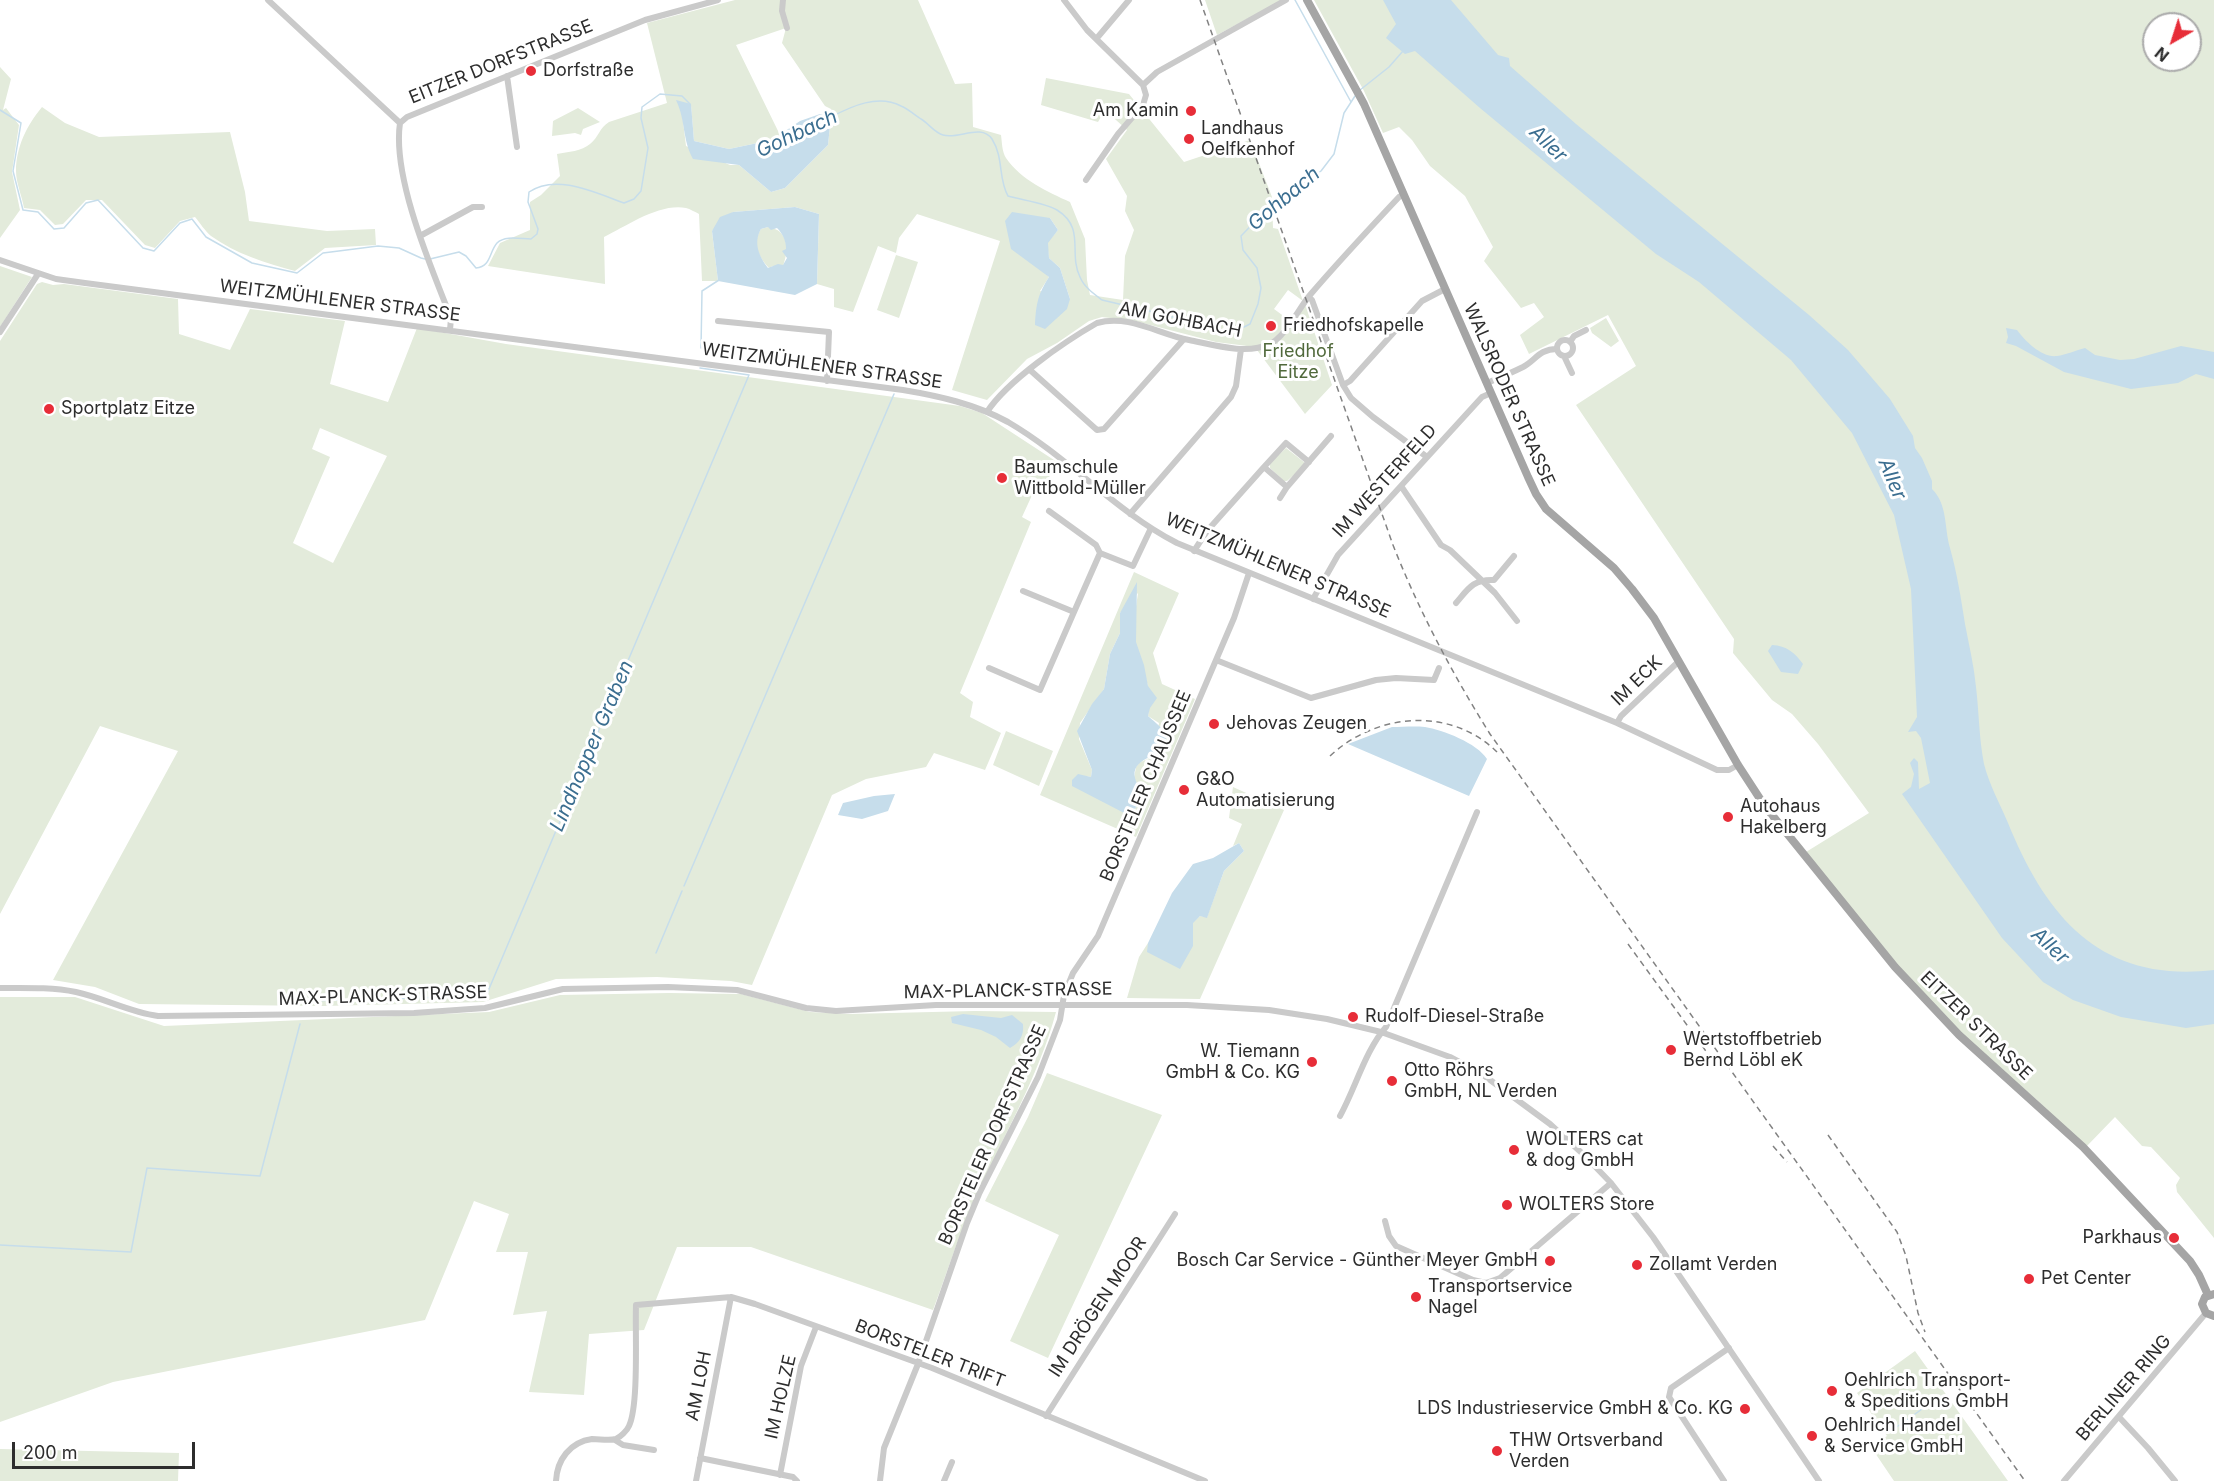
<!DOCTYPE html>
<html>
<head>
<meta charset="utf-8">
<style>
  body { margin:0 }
  #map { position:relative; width:2214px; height:1481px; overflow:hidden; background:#fff; font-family:Inter,sans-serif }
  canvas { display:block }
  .north { position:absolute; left:2142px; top:12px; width:60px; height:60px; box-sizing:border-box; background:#fff; border:2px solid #ababab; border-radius:50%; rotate:219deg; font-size:16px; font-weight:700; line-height:24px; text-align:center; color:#2d2d2d }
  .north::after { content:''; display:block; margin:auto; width:21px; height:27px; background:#e72d38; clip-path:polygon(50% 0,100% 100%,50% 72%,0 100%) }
  .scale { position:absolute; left:12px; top:1442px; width:183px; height:27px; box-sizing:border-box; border:3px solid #2d2d2d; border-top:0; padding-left:8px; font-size:18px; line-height:21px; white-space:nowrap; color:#2d2d2d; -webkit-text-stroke:4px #fff; paint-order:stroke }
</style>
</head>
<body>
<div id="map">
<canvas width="2214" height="1481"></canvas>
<div class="north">N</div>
<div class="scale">200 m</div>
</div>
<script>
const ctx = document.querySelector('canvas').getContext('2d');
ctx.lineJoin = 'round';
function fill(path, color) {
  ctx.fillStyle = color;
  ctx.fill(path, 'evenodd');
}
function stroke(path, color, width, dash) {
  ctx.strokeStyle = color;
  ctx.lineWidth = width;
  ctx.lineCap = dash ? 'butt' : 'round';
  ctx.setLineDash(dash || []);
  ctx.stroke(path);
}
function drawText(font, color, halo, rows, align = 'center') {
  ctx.font = font + ' Inter,sans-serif';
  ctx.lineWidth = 6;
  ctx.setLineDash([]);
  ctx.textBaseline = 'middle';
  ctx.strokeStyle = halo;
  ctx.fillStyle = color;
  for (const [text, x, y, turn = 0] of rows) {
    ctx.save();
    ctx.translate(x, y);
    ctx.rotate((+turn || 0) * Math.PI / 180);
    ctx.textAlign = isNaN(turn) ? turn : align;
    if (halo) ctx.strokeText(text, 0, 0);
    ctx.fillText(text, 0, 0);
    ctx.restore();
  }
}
const green = new Path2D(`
  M735,0H918L955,84L972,83L973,127L1001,135C1002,142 1002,152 1006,158C1021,180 1048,192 1070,202L1085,239L1087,280L1090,295L1123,300L1125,256L1134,230L1125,211L1127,196L1106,159L1127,130L1105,110L1098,122L1041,105L1046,78L1129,94L1184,162L1250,140L1272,197L1273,228L1278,229L1303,301L1288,290L1274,309L1289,320L1275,338L1255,347L1216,342L1135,321L1102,317L1089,321L1057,343L1027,359L987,400L952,390L1000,241L917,214L899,238L896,253L878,246L853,312L834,307V289L817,284L819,214L795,207L733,212L712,231L718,281H702L699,214C695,212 690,209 686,208C659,203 627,226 604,237L605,284L488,266L500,243L530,230V202L541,195L560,176L557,154C568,152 582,151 590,144C599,137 599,128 609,122L667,103L647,23ZM786,28L782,43L825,106L831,109L833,116H831L828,145L785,188L771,192L739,165H730L686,146L682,113L691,105L694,141L729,149L772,140L780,135L736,45ZM1050,218L1058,230L1047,243L1049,258L1060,268L1070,299L1040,291L1049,277L1041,269Z
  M1205,0H1282L1217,35Z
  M1314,0H2214V1238L2177,1192L2176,1185L2180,1178L2151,1147L2142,1146L2115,1117L2086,1147L2038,1101L1960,1033L1897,964L1806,852L1869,813L1818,744L1792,714L1772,700L1733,653L1734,639L1732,636L1576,405L1636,366L1608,315L1529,354L1520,335L1544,317L1534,303L1521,308L1484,261L1493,247L1465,196L1430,166L1412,140L1399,127L1383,133L1364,91ZM2154,24H2190V60H2154Z
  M0,67L11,79L3,110L6,108L19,125L12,172L20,210L0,238Z
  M42,107L65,123L99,137L230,132L245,192L249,221L327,231L375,229L376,245L325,248L295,271C266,263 236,254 211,236C205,231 200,223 195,217L180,221L155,248L145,245L102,200H86L63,224L55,225L40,210L24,208C22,196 16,183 16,171C16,147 27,125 42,107Z
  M578,108L600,122L583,129L581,135L575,133L552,136L553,121Z
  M768,227C789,230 789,250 783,266H773L769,268C758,256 752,243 761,229Z
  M896,255L918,262L899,318L877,310Z
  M0,266L32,277L0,327Z
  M42,282L53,285L64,284L178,299L179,334L230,350L250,309L345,321L330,384L388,402L417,328L506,344L960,406L982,413L1057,462L1046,483L1039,480L1022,517L1031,522L960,693L973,702L970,717L1001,733L985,770L934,753L926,767L866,779L832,795L752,985L731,981L657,977L556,979L483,1002L323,1006L139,1004L95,987L53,980L178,751L100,726L0,914V341L37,284ZM320,428L387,456L333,563L293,543L330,457L312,449Z
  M1305,304L1332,385L1305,414L1257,350L1269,346Z
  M1606,318L1619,341L1611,347L1592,333L1590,328Z
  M1286,448L1304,462V466L1287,481H1284L1270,468V463Z
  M1134,572L1179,593L1153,653L1162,684L1195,699L1136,837L1040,795ZM1138,593C1136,608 1132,626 1135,641C1141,667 1154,689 1148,716L1159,723L1153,756L1139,763L1136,767L1134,778L1139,787L1151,793L1128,815L1078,775L1091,777L1092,770L1079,739L1080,723L1104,689L1110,654L1120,633V613Z
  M1006,731L1053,751L1039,786L993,765Z
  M1233,787L1284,810L1200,999L1127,998L1139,957L1148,943V952L1193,946L1192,923L1200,916L1207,917L1224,871L1244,851L1239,843L1233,846L1242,824L1229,818Z
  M669,993L741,994L810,1012L849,1014L974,1011L1056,1012C1039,1075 1006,1131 979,1190C961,1228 948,1270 933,1310L751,1247H677L644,1330L589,1334L584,1395L529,1392L547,1311L513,1315L528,1252H496L509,1214L474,1201L425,1320L113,1382L0,1422V997H75L164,1026L489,1012L560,995Z
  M1047,1073L1162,1115L1048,1358L1010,1341L1059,1235L985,1201L1028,1117Z
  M1915,1351L2008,1481H1894L1871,1447L1887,1436L1857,1393Z
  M0,1449L179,1453L178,1481H0Z`);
const water = new Path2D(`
  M1383,0H1451L1498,55L1509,58L1510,66L1576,124L1809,315L1848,350L1890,399L1913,436L1915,448L1922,458L1932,481V489C1948,505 1944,527 1950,548C1957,573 1961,598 1965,624C1969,645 1974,666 1976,687C1979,712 1979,739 1984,764C1989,784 2000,804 2008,823C2047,919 2102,983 2214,970V1024L2186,1028L2121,1017L2073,1000L2043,982L2002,938L1902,794L1911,787L1914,774L1910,763L1914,758L1918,762L1919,789L1930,783L1921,738L1916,731L1908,732L1917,717L1911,589L1894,515L1852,433L1791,360L1699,282L1656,254L1480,108L1415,51L1405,54L1386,38L1396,24Z
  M676,100L691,104L694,141L729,149L772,140L800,121L820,114L831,116L828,145L785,188L771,192L739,165L693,159C682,139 686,121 676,100Z
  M795,207L819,214L817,284L795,295L718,281L712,231L720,217L733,212ZM768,227L771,230L777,228C783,234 786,241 786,249L782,251L787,258L783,265L778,264L768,268C759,256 753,243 761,229Z
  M1012,212L1050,218L1058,230L1048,243L1049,258L1060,268L1070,299L1067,309L1045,329L1035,325C1036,304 1038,294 1049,277L1011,249L1005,221Z
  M2006,328L2017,330C2025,341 2042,358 2057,356C2066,355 2076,350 2085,348L2095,355L2120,360L2134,359L2181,346L2214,352V379L2196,374L2178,383L2131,389L2064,372L2016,346L2006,343L2008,337Z
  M1137,582L1136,642L1144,665L1148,686L1157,698L1150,708L1148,716C1159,726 1168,730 1166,748C1150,759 1124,762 1139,787H1146L1151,793L1128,815L1072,786V780L1078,774L1091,777L1092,770L1077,731L1092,704L1104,689L1110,654L1120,633V613Z
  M1772,645C1787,646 1794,652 1803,664L1798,674L1781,672L1768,651Z
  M1392,727C1402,727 1414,726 1425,727C1443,730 1477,743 1487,759L1469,796L1348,744Z
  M895,794L888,811L862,819L838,815L843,803L874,796Z
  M1239,843L1244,851L1224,871L1207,918L1200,916L1193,923V946L1180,969L1147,952L1148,943L1172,893L1193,864L1213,858Z
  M963,1014L1001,1018L1012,1015L1023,1024C1024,1036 1020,1042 1010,1048L996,1037L981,1030L952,1023L951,1017Z`);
const stream = new Path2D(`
  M1295,0L1351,102
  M1360,90L1389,67L1403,51
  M0,110L21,123L13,171L23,210L38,212L54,229L64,228L86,203L98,200L143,248L154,251L180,223L192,219L206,237L252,263L297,273L323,253L378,246L399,248L421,258L425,259
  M831,117C852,106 878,94 901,106C908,109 915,115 921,119C928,123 935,133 943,135C958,140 981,123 992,139C1004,158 998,179 1008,196C1022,200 1046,203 1057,210C1086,228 1068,253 1080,277C1084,287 1094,294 1102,300L1166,315L1226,333L1238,330L1250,324L1258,304L1261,288L1257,268L1243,250L1241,236L1269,207L1321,171L1334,154L1344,113L1355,96
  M430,259L459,252L466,256L476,268C491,267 489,252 497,243C505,235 521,239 531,239L537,234L538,229L528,202L529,192C556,173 596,193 624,203L634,199L641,191L648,148L641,118L642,107L660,94L682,96L690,104
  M701,348L702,291L719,280
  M684,886L894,394
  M656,953L682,891
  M305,1001L486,996L749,375L700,368
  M0,1245L131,1252L147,1168L260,1176L300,1024
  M1928,1404L1940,1396
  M1888,1433L1925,1407`);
const minor = new Path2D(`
  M268,0L400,123
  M783,0L782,11L787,28
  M1064,0L1087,30L1143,85L1146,95L1143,105L1118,134L1086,180
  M1097,38L1129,0
  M507,76L517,147
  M1143,85L1157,72L1286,0
  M420,236L473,207H482
  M0,260L56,279L85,283L903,390C939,396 975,404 1008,422C1068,457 1115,511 1177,543L1617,723L1717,770H1729L1738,765
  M1309,297L1312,300L1343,385L1351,398L1373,417L1427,457
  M718,321L829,332L827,381
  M450,330L451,318C431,267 392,177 400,123L407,117L645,20L718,0
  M0,332L38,274
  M1557 348a8 8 0 1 1 16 0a8 8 0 1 1-16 0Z
  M1570,342L1574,336L1586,330
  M1564,356L1572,373
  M1030,370L1097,430L1104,429L1184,339
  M1487,383C1499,378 1511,373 1523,367C1536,360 1539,349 1557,349
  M1343,385L1350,381L1422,301L1445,289
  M987,412C1007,381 1064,342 1097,323C1129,314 1158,334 1189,340C1214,345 1246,355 1270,344C1285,337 1299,308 1310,295C1339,261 1369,229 1399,197L1403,195
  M1264,467L1286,443L1309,462
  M1401,486L1441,545L1450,550L1495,593L1517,621
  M1280,498L1287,487
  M1049,511L1096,545L1100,553L1133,566L1151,528
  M1130,514L1231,397L1236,386L1241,349
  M1194,551L1207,531L1264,467L1287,487L1331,436
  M1023,591L1074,612L1100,553
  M1313,599L1338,555L1482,397L1491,393
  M1456,603C1468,589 1473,579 1494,580L1514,556
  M1216,660L1311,698L1376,680L1396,678L1434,680L1439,668
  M989,668L1040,690L1074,612
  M1617,723L1621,716L1678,662
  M0,988C25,988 51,987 76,992C104,998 129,1012 158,1016L414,1013L485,1008L563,989L668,987L737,990L806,1008L836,1011L936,1005H1187L1269,1010L1327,1019L1381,1032L1450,1057L1482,1074L1550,1124L1584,1155L1611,1183L1653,1237L1819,1481
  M1340,1116C1355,1089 1366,1049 1386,1027L1477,812
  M1385,1221L1389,1236L1396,1246L1473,1280L1486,1283L1500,1278L1611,1183
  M1046,1416L1175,1214
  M2119,1417L2148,1448L2175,1481
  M615,1440L623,1445L654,1450
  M700,1458L793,1477L797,1481
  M780,1475L801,1366L816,1327
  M556,1481C557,1460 570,1442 592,1439C600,1439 609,1441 616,1439C620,1437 627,1431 629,1426C639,1405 635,1331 636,1305L731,1297L755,1304L932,1368L1205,1481
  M696,1481L731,1297
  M880,1481L884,1448L918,1364L967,1223L979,1194L1038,1077L1060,1020L1064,995L1073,973L1098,936L1234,618L1249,573
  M944,1481L952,1462
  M1724,1481L1669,1397L1671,1388L1729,1348
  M2064,1481L2206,1313`);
const major = new Path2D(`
  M1307,0L1364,104L1528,477L1536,494L1546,509L1614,568L1632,589L1654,618L1738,765L1764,805L1895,967L1959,1035L2083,1147L2190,1261L2199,1275L2208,1295
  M2214,1294L2205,1297L2202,1304L2206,1313L2214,1316`);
const rail = new Path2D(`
  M1200,0L1393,545C1419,611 1452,673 1490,734L2025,1481
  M1330,756C1376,713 1450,706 1497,752
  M1628,944L1716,1065
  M1828,1135L1897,1232L1906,1256L1918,1313L1925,1332
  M1773,1146L1787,1162`);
const markers = [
  [531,71,6,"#e72d38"],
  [1191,111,6,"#e72d38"],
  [1189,139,6,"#e72d38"],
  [1271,326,6,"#e72d38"],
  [49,409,6,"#e72d38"],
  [1002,478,6,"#e72d38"],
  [1214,724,6,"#e72d38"],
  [1184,790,6,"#e72d38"],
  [1728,817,6,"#e72d38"],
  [1353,1017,6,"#e72d38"],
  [1671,1050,6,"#e72d38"],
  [1312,1062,6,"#e72d38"],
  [1392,1081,6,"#e72d38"],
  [1514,1150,6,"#e72d38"],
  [1507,1205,6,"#e72d38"],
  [2174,1238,6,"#e72d38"],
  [1550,1261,6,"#e72d38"],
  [1637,1265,6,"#e72d38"],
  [2029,1279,6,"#e72d38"],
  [1416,1297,6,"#e72d38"],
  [1832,1391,6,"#e72d38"],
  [1745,1409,6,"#e72d38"],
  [1812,1436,6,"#e72d38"],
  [1497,1451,6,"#e72d38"]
];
const streetNames = [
  ["EITZER DORFSTRASSE",501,62,-22],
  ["WEITZMÜHLENER STRASSE",340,301,7],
  ["AM GOHBACH",1180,320,11],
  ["WEITZMÜHLENER STRASSE",822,366,8],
  ["WALSRODER STRASSE",1509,395,66],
  ["IM WESTERFELD",1385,481,-48],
  ["WEITZMÜHLENER STRASSE",1278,566,23],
  ["IM ECK",1637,681,-44],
  ["BORSTELER CHAUSSEE",1146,786,-67],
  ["MAX-PLANCK-STRASSE",1008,991,-1],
  ["MAX-PLANCK-STRASSE",383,996,-2],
  ["EITZER STRASSE",1976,1026,44],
  ["BORSTELER DORFSTRASSE",993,1135,-66],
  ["IM DRÖGEN MOOR",1098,1307,-57],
  ["BORSTELER TRIFT",930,1354,21],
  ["AM LOH",699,1386,-79],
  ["BERLINER RING",2124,1388,-49],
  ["IM HOLZE",781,1397,-77]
];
const poiNames = [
  ["Dorfstraße",543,71],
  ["Am Kamin",1179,111,"right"],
  ["Landhaus",1201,129],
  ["Oelfkenhof",1201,150],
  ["Friedhofskapelle",1283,326],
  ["Sportplatz Eitze",61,409],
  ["Baumschule",1014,468],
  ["Wittbold-Müller",1014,489],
  ["Jehovas Zeugen",1226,724],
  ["G&O",1196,780],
  ["Automatisierung",1196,801],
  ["Autohaus",1740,807],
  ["Hakelberg",1740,828],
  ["Rudolf-Diesel-Straße",1365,1017],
  ["Wertstoffbetrieb",1683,1040],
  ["Bernd Löbl eK",1683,1061],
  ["W. Tiemann",1300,1052,"right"],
  ["GmbH & Co. KG",1300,1073,"right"],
  ["Otto Röhrs",1404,1071],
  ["GmbH, NL Verden",1404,1092],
  ["WOLTERS cat",1526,1140],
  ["& dog GmbH",1526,1161],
  ["WOLTERS Store",1519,1205],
  ["Parkhaus",2162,1238,"right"],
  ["Bosch Car Service - Günther Meyer GmbH",1538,1261,"right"],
  ["Zollamt Verden",1649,1265],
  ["Pet Center",2041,1279],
  ["Transportservice",1428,1287],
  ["Nagel",1428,1308],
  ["Oehlrich Transport-",1844,1381],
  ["& Speditions GmbH",1844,1402],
  ["LDS Industrieservice GmbH & Co. KG",1733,1409,"right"],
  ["Oehlrich Handel",1824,1426],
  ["& Service GmbH",1824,1447],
  ["THW Ortsverband",1509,1441],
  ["Verden",1509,1462]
];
const parkNames = [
  ["Friedhof",1298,352],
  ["Eitze",1298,373]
];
const waterNames = [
  ["Gohbach",797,134,-25],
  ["Aller",1548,144,44],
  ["Gohbach",1284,199,-40],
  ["Aller",1892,479,67],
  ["Lindhopper Graben",592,746,-67],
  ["Aller",2050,946,43]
];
fill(green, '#e3ebdb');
fill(water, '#c6ddeb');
stroke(stream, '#c6ddeb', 1.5);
stroke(minor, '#cacaca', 6);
stroke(major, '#a5a5a5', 8);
stroke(rail, '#828282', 1.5, [6, 4.5]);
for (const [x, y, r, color] of markers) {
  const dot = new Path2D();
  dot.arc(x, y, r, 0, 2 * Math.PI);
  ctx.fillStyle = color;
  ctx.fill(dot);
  stroke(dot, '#fff', 2);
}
drawText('18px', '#2d2d2d', '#fff', streetNames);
drawText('18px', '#2d2d2d', '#fff', poiNames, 'left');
drawText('18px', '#50693b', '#fff', parkNames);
drawText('italic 20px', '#3b6e90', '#fff', waterNames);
</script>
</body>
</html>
